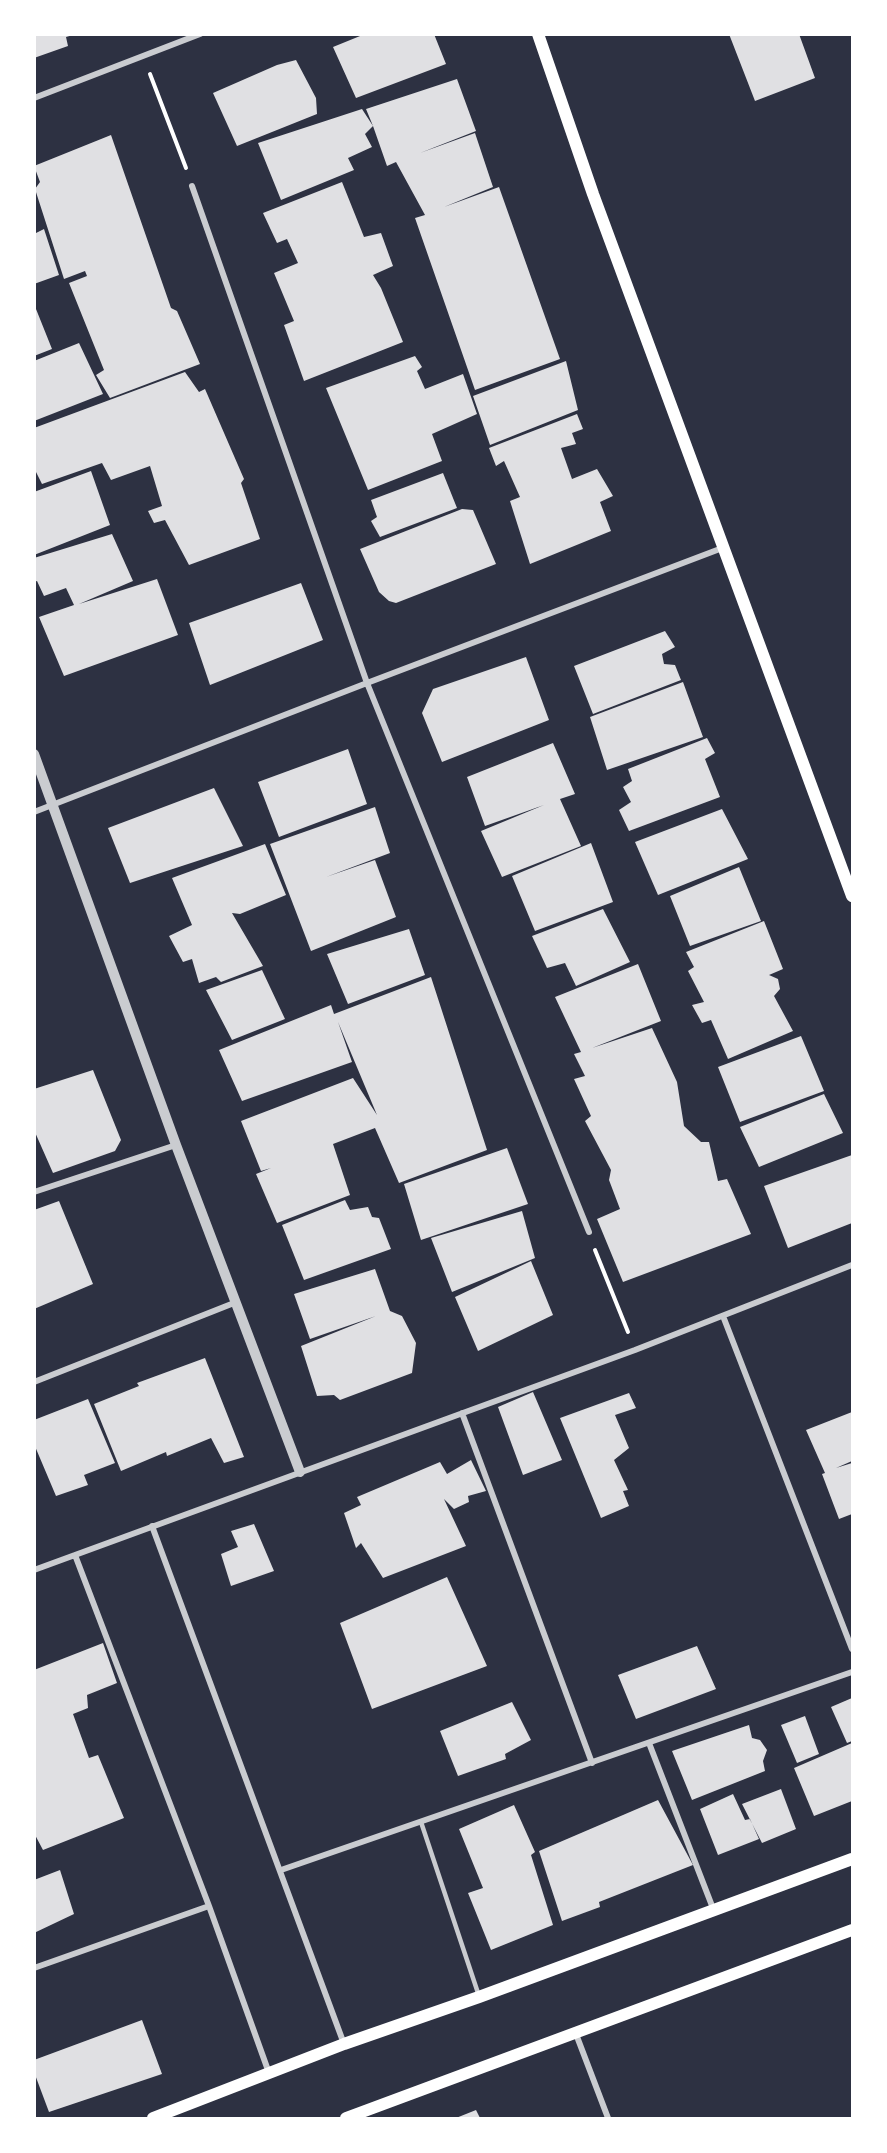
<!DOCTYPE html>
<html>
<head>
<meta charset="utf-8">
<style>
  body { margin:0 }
  #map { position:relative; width:887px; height:2153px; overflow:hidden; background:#2d3142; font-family:"Source Serif 4",serif }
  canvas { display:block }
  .frame { position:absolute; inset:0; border:36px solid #fff; pointer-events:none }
</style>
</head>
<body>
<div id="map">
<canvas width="887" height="2153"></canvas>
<div class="frame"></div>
</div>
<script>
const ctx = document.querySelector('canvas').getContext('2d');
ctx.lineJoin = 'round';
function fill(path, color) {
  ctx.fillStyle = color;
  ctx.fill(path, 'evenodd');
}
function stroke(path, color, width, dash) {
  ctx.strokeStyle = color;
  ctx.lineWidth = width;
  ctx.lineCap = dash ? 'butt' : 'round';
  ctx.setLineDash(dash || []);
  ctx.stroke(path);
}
const building = new Path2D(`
  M34,34H73V35L66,37L68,46L34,58Z
  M365,34H434L446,64L356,98L333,47Z
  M729,34H799L815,78L755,101Z
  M296,60L316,98L317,114L237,146L213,93L277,65Z
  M457,79L476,131L420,153L475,133L493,187L444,207L499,187L560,359L475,390L415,218L425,215L396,162L387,166L373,126L365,134L372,147L348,158L354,170L281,200L258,143L362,109L373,126L366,109Z
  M111,135L171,308L177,311L200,364L110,398L96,375L104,370L69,283L87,276L85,271L64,279L35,189L40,182L34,166Z
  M342,182L364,237L381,233L393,266L373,275L381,288L403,342L304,381L284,325L294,321L274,273L298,263L287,239L277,243L263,213Z
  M44,229L59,275L34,284V234Z
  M34,304L52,349L34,356Z
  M79,343L103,394L34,421V361Z
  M415,356L422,367L417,371L425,389L463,374L477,414L432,434L442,461L368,490L326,388Z
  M566,361L578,410L490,445L473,396Z
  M185,372L199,392L205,389L244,479L241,483L260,539L189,565L165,520L154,523L148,511L162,506L150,466L111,480L102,463L42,484L34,468V428Z
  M577,414L583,429L572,433L576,444L561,448L572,479L597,469L613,496L600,502L611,531L530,564L510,501L520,497L504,461L496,466L489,448Z
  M91,471L110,525L34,555V492Z
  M443,473L457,508L380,537L371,521L377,517L371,500Z
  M462,509L473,510L496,564L396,603L389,601L379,592L360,549Z
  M112,534L133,581L79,604L157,579L178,635L64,676L39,617L74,605L66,588L44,596L37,581L34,582V558Z
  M301,583L323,640L210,685L189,623Z
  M665,631L675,647L662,654L664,664L675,665L681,680L593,714L574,666Z
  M526,657L549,720L442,762L422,713L433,689Z
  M683,682L703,737L607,770L590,717Z
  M707,738L715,753L705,759L720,797L629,831L619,810L631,802L623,787L632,781L628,769Z
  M553,743L575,794L560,799L581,846L502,877L481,831L544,805L485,826L467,777Z
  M348,749L367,804L279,837L258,782Z
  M214,788L243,846L130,883L108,828Z
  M375,807L390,853L326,877L375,860L396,917L311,951L270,844Z
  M722,809L748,859L658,895L635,842Z
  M591,843L613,902L535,931L512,876Z
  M265,844L286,895L240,914L232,913L263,966L221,982L216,977L199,983L192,959L183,962L169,936L192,925L172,878Z
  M739,867L761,921L690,946L670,896Z
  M603,909L630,962L576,986L565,963L547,968L532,936Z
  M764,921L783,969L769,975L778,979L780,989L774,996L793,1031L728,1059L711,1020L702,1023L692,1005L704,1002L688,971L694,967L686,952Z
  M409,929L425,975L348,1004L327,954Z
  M638,964L661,1021L592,1048L652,1028L677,1082L684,1126L701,1142H709L718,1181L727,1179L751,1234L623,1282L597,1219L620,1209L609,1180L611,1170L585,1121L591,1116L574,1079L585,1076L574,1054L581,1052L555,997Z
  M262,970L285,1019L232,1040L206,990Z
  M431,977L487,1150L399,1183L375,1128L333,1144L350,1195L277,1223L256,1174L271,1168L261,1171L241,1121L353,1078L377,1115L338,1022L352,1062L242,1101L219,1050L331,1005L334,1014Z
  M801,1036L824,1091L740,1122L718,1067Z
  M93,1070L121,1140L115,1151L53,1173L34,1130V1089Z
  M824,1094L843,1133L759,1167L740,1127Z
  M507,1148L528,1204L421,1240L404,1184Z
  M852,1155V1223L788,1248L764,1186Z
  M345,1200L350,1210L368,1207L372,1217L379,1218L391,1249L304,1280L282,1225Z
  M59,1201L93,1284L34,1309V1210Z
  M522,1211L535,1258L452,1292L431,1238Z
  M531,1261L553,1315L478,1351L455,1297Z
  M375,1269L390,1311L402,1316L416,1343L412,1373L340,1400L334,1395L317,1396L301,1346L376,1316L310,1339L294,1294Z
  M205,1358L244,1457L224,1463L211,1438L167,1456L166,1452L121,1471L94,1404L139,1386L137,1383Z
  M533,1392L562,1460L523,1475L498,1407Z
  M629,1393L636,1408L615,1415L629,1448L614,1460L628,1490L623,1491L629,1506L601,1518L560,1418Z
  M88,1399L115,1463L84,1475L88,1485L56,1496L34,1444V1420Z
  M852,1412V1461L836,1468L852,1463V1514L839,1519L822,1474L825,1473L806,1430Z
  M471,1460L486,1491L468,1496L469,1502L454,1509L444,1499L466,1546L383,1578L361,1543L356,1548L344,1513L361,1505L357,1497L440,1462L447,1474Z
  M254,1524L274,1571L231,1586L221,1554L238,1547L231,1531Z
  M447,1577L487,1666L372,1709L340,1623Z
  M103,1643L117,1683L87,1695L88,1708L73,1714L89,1758L98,1755L124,1818L43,1850L34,1833V1670Z
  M697,1646L716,1689L636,1719L618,1675Z
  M852,1698V1741L847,1743L831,1707Z
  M512,1702L531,1740L505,1754L506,1759L458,1776L440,1731Z
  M805,1716L819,1754L797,1763L781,1725Z
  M749,1725L752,1738L760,1740L767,1750L763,1761L765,1771L692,1800L672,1751Z
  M852,1743V1801L814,1816L794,1768Z
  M781,1789L796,1829L762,1843L742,1804Z
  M733,1794L745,1820L750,1819L759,1839L718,1855L700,1809Z
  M658,1800L693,1865L599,1902L600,1907L562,1921L539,1851Z
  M514,1805L535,1852L531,1855L553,1925L491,1950L468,1893L483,1888L459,1829Z
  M60,1870L74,1914L34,1933V1880Z
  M142,2020L162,2074L49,2112L34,2072V2060Z
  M476,2110L480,2118H456Z`);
const path = new Path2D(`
  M150,74L186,168
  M595,1250L628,1332`);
const service = new Path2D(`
  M421,1822L479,1996`);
const minor = new Path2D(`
  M34,98L200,34
  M192,186L367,683L589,1232
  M34,812L367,683L725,547
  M34,1192L176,1145
  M723,1316L852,1649
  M34,1382L234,1303
  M462,1413L592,1763
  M152,1526L344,2044
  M75,1555L209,1906L269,2073
  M34,1570L635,1350L852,1265
  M649,1743L714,1911
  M281,1870L852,1672
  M34,1968L209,1906
  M576,2034L608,2118`);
const tertiary = new Path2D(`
  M34,754L176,1145L300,1472`);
const secondary = new Path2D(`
  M538,34L593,194L852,896
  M153,2118L344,2044L479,1997L852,1859
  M346,2118L852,1930`);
fill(building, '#e0e0e3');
stroke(path, '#fff', 4);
stroke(service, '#caccd0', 4.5);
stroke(minor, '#caccd0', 6);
stroke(tertiary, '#caccd0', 10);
stroke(secondary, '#fff', 12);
</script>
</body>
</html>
